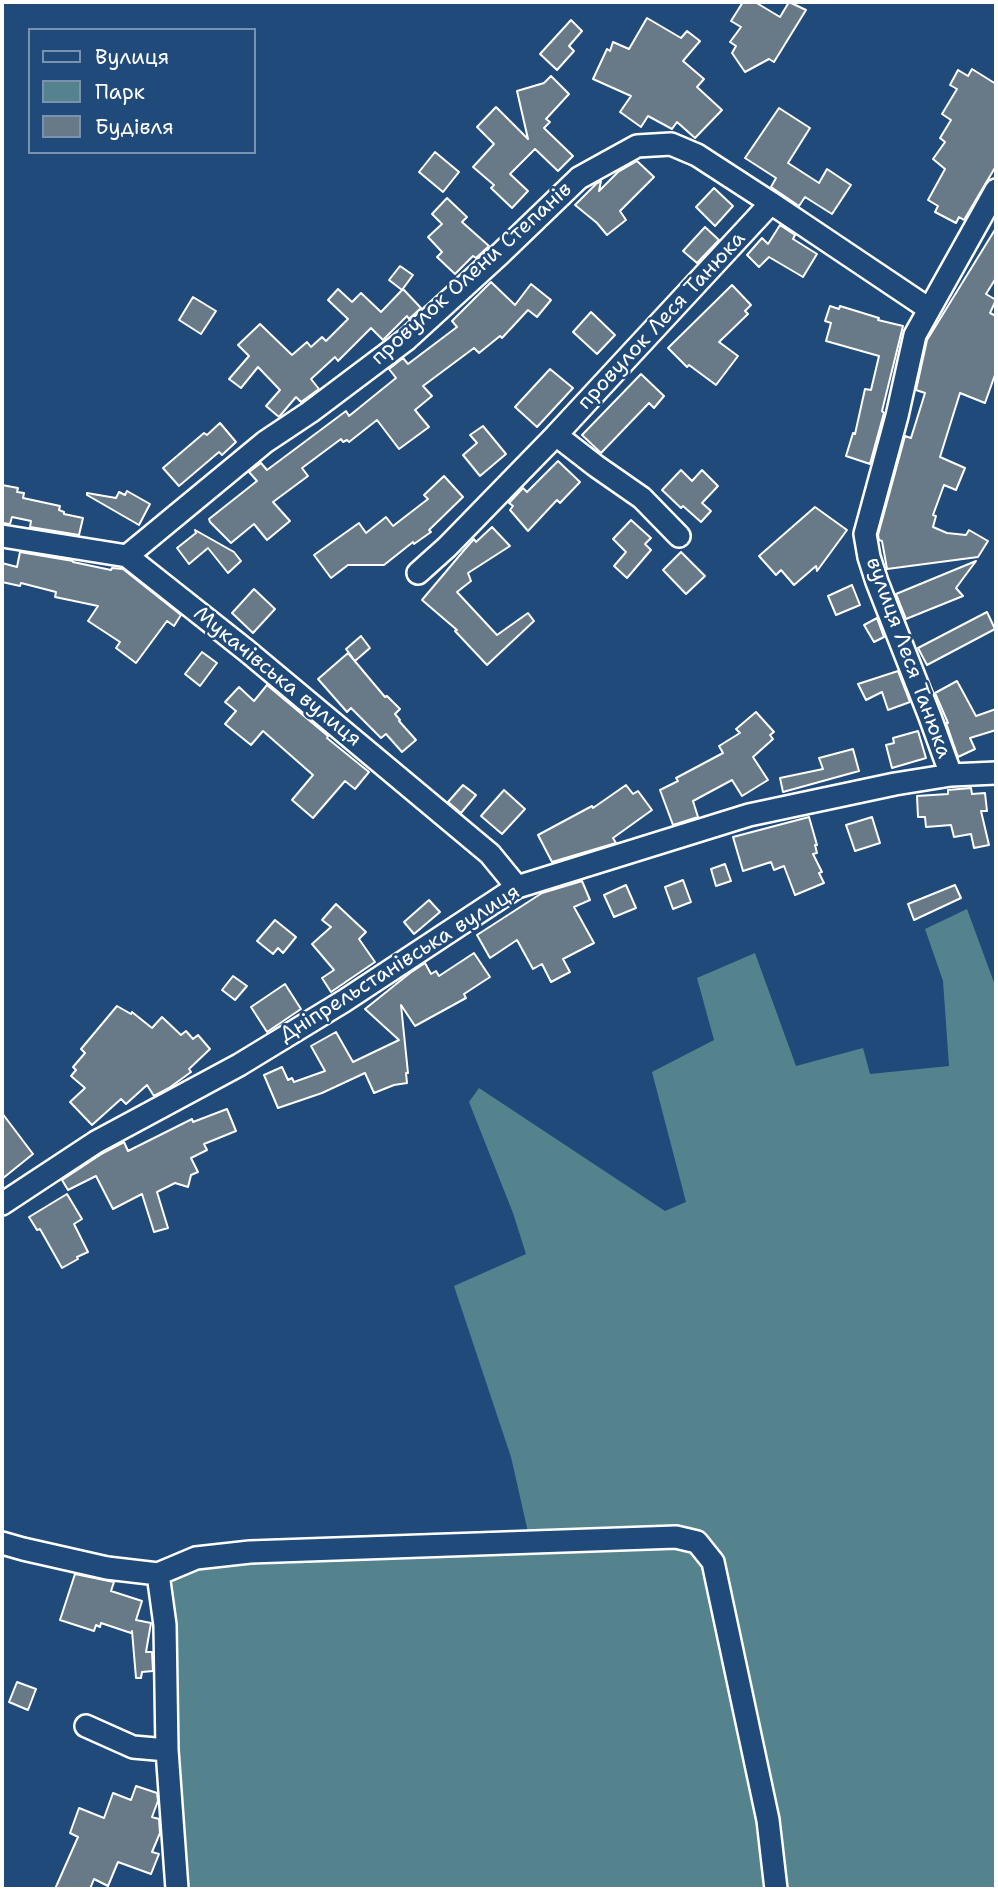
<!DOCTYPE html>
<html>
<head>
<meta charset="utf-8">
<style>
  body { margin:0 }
  #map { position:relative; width:998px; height:1891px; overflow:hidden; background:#1f4a7a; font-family:"Shantell Sans",sans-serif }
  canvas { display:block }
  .frame { position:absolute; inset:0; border:4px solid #fff; pointer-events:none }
  .legend { position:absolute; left:28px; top:28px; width:228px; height:126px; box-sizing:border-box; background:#1f4a7a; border:2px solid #7992af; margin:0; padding:9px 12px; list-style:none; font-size:21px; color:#fff }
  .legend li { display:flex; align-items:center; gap:14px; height:35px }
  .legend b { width:35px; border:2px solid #7992af }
</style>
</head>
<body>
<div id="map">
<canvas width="998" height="1891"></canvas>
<div class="frame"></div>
<ul class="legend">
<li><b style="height:9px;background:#1f4a7a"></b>Вулиця</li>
<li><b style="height:19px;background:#54838d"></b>Парк</li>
<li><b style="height:19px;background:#687988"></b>Будівля</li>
</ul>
</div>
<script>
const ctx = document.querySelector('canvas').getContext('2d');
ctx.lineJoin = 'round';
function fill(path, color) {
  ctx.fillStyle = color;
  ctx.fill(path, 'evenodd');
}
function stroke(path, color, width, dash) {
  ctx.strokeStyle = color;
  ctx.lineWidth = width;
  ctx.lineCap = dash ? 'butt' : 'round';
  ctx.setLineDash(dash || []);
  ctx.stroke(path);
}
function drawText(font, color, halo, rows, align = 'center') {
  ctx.font = font + ' "Shantell Sans",sans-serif';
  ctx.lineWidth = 5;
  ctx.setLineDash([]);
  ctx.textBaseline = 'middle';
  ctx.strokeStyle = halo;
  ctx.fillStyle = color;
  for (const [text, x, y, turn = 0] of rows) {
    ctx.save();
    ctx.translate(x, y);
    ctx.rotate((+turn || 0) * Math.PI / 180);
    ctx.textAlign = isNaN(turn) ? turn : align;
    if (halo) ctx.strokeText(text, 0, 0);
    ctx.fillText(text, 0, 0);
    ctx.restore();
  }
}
const green = new Path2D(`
  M967,909L996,988V1889H182L173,1731L171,1580L205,1567L543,1552L530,1541L511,1457L454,1286L526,1254L513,1213L469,1102L479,1088L665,1211L686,1202L652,1072L714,1040L697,978L755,953L796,1066L863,1048L870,1074L949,1066L943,981L925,929Z`);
const building = new Path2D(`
  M743,2H755L780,17L789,2L806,10L774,62L769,59L745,72L732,53L736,46L730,42L741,27L731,21Z
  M647,18L681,38L687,31L700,41L683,61L704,79L697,87L722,110L695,138L677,122L672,129L648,116L641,127L620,112L631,96L593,79L607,49L610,51L613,42L629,49Z
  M571,20L582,31L569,46L574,51L557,70L540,54Z
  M972,69L996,84V166L964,220L959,217L956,223L935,212L938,206L928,200L945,169L933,159L945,142L940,138L951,120L942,114L957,89L950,85L958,70L968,76Z
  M551,76L569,94L546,119L550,122L544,128L573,156L558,171L535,149L510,174L528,191L512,208L491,188L494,185L473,167L494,144L477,127L496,107L528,139L517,91L544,83Z
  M779,108L810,128L788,163L819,183L827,169L851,185L832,214L805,197L799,206L771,187L776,178L745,158Z
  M435,152L459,172L443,192L419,172Z
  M637,161L654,177L620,211L626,220L607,235L597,223L575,205L596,184L601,181L599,191L618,172Z
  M714,188L733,206L715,226L696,207Z
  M447,198L467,217L462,222L489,246L476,258L473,256L455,274L437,257L442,252L428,237L442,224L432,214Z
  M780,225L795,235L793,239L817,254L803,277L769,257L759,267L747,255L762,238L768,244Z
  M705,227L719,240L697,263L683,251Z
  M996,228V278L986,294L996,300L990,313L996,316V372L985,403L960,393L940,457L965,468L956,490L944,485L933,515L936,516L933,527L947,533L966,535L969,530L988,541L978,557L887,569L882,541L879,540L878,535L905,436L911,438L925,393L916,390L927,340Z
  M400,266L413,275L402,290L389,280Z
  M491,282L515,305L531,284L551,300L537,317L528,310L502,338L500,336L479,353L474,348L423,386L432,396L415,410L429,427L399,449L377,420L349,442L347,440L343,442L341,439L302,468L308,476L273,502L290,521L267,540L254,524L231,543L210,522L209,519L257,481L249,472L261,463L267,470L346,411L349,416L396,378L389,369L403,358L408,364L457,327L452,321Z
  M732,285L751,305L745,311L748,314L719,342L738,356L716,385L689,365L687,367L668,348Z
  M338,289L352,302L361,293L381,312L403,289L421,308L409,319L407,316L383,340L371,328L338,361L335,357L311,379L319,389L301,402L296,397L279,417L266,406L280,390L258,367L241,388L229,379L249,356L238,345L260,324L292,355L307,342L311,347L322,337L326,341L348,319L328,300Z
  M193,297L216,311L201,334L179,320Z
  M830,306L839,309L840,306L879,318L878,320L903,326L882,411L884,413L870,464L846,456L853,433L855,434L865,389L871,390L879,356L826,341L831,323L825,321Z
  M591,312L615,335L597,354L573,332Z
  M550,369L573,388L537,427L515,407Z
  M641,374L664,396L654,408L649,403L601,453L582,435Z
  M220,423L236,442L222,455L219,452L179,486L163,468L204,433L207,435Z
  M483,426L506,454L480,476L463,455L477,443L470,435Z
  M558,461L580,482L560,503L557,500L528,531L510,510L513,506L509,503L523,488L527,492Z
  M681,470L692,481L702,470L718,486L702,503L711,511L701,522L683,506L681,508L662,490Z
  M444,476L463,497L429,530L431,532L414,544L413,542L384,565H348L331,578L314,555L359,523L366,533L386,517L393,526L428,499L424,495Z
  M2,485L18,488L17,492L24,493L23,498L60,506L59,510L64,512V514L83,518L79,535L30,527L31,521L12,517L10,524L2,523Z
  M127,491L150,504L139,525L87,495V493L116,498L119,492L125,495Z
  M815,507L847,530L817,571L816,566L794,585L781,570L776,575L759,556Z
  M631,520L651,538L645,544L651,550L627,578L614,566L626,552L613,539Z
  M492,527L510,546L468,573L471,581L457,592L497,635L528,613L534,621L487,665L455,631L457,630L422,600L465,549L474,539L476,542Z
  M195,530L234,552L241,561L228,573L208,548L189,564L177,548L196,533Z
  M20,552L73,561V562L111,570L112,568L123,569L181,615L174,626L167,621L136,663L116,648L120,642L88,621L98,606L55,597L56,592L21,583L20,586L2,582V563L17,567Z
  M681,552L705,576L686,594L663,570Z
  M976,561L956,588L963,596L906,619L896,594Z
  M852,585L860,605L836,615L828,596Z
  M254,589L275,609L253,633L232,613Z
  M987,612L995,629L927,665L918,648Z
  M877,618L884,637L874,642L864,625Z
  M361,636L370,648L355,661L346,649Z
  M202,652L217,663L200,686L185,674Z
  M348,653L385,697L387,696L400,709L395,714L400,720L399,721L416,740L402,752L386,734L381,738L351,708L347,712L318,679Z
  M898,671L910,702L888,710L882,692L866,700L858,684Z
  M957,681L976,716L996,709V730L970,738L975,749L958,757L946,723H948L935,693Z
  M267,685L328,736L327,738L369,772L355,789L345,781L313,818L292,800L313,775L263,731L251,745L225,724L236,711L225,702L239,687L254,701Z
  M756,712L774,732L770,735L773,739L753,757L768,780L742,796L732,780L693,801L698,817L673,825L660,790L678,781L676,778L723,753L719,746L740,733L736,729Z
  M918,731L926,758L892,768L886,745L894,743L893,738Z
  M853,749L859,771L783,792L780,778L823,769L819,758Z
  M463,785L476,795L461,813L448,802Z
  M626,785L633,794L638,791L652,810L613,838L616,843L552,862L538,835L592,806L593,808Z
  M971,788L972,794L985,793L987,811H981L989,845L974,848L971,834L954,837L951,825L926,827L925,817H918L917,796L948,794V790Z
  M504,790L525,809L502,834L481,816Z
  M809,817L817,845H815L817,853L813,854L822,872L819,873L824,883L795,895L784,866L774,870L771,862L743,871L733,837Z
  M872,817L880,843L855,851L846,825Z
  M725,864L731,881L716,886L711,869Z
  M683,880L691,902L673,909L665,887Z
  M582,881L590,900L574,907L594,943L563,959L570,972L551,982L542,964L533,969L517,940L490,958L477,935L542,893Z
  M626,885L636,908L614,917L604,895Z
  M955,885L961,898L914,920L908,904Z
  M429,900L440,912L414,934L404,922Z
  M336,904L366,932L359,939L375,962L331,992L322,978L334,970L312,944L331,927L322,920Z
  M275,920L296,937L283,953L278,948L273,954L257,941Z
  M474,953L490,977L464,994L466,998L415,1026L401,1005L408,1073H406L407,1083L394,1085L374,1093L365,1073L322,1093L278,1108L264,1075L282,1067L288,1080L292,1078L294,1082L325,1071L311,1046L336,1032L353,1062L399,1040L365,1009L410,973L425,963L431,974L436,971L439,976Z
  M233,976L247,986L235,1000L222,990Z
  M285,984L301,1009L267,1032L251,1007Z
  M117,1006L131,1014L132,1012L152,1028L162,1017L181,1035L186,1031L193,1039L198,1035L210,1049L189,1069L191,1072L169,1088L154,1096L147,1085L126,1104L121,1099L92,1125L70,1102L85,1088L71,1076L76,1070L73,1067L85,1053L81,1049Z
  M227,1109L236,1131L204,1144L207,1150L191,1158L198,1172L191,1175L188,1187L175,1183L157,1192L168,1228L154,1232L142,1194L113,1209L96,1176L68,1190L62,1180L103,1153L124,1142L128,1151L192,1119L193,1122Z
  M2,1113L33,1154L2,1179Z
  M67,1194L82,1219L74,1224L88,1252L77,1257L78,1259L62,1268L40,1229L37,1230L29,1217Z
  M75,1574L114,1582L111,1591L142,1601L136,1620L151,1623L146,1652H152L153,1671L142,1672L141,1678H136L132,1631L131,1633L101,1623L100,1627L96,1625L94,1631L60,1620Z
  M17,1682L36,1689L28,1710L9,1702Z
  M136,1786L157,1793L158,1801L152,1817L159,1819L160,1833L152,1852L159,1854L151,1874L118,1862L108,1886L94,1879L90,1889H55L78,1837L70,1833L79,1808L104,1818L113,1793L131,1800Z`);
const minor = new Path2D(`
  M556,435L596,466L642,498L679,536
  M2,536L127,556L247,651L490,854L517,887
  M127,556L265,442L310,412L407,339L499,255L579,178L637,146L671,144L697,155L771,203
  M418,573L447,547L556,435L771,203L929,309
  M951,775L930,717L877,582L869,557L865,534L897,416L915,335L996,190
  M2,1204L96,1142L239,1065L344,1001L517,887L749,815L895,784L951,775L996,773
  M2,1543L23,1549L107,1568L158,1574L196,1558L250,1552L676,1537L697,1542L713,1562L768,1820L776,1889
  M158,1574L165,1625L167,1750L177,1889
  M86,1726L133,1747L167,1750`);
const streetNames = [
  ["провулок Олени Степанів",472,274,-42],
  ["провулок Леся Танюка",662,321,-47],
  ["вулиця Леся Танюка",908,658,70],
  ["Мукачівська вулиця",277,677,39],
  ["Дніпрельстанівська вулиця",400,964,-32]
];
fill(green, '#54838d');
fill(building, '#687988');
stroke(building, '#fff', 2);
stroke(minor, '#fff', 26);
stroke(minor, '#1f4a7a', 21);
drawText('21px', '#fff', '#1f4a7a', streetNames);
</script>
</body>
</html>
